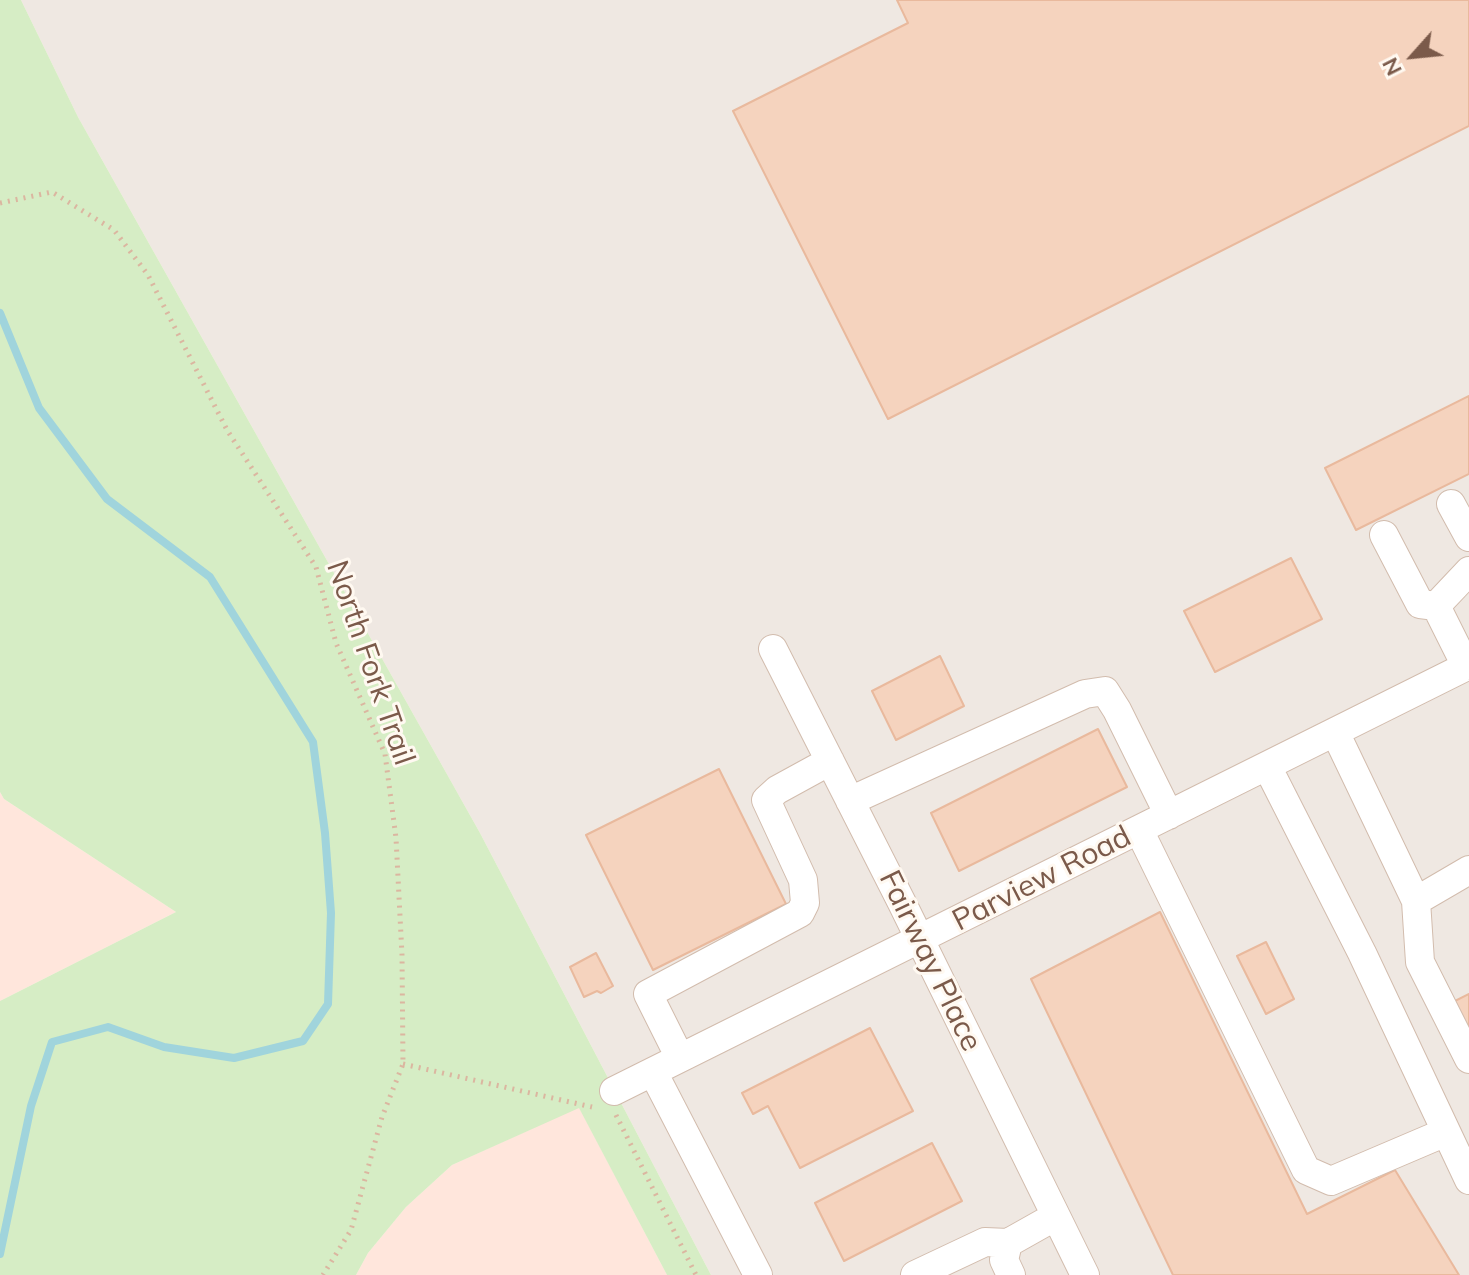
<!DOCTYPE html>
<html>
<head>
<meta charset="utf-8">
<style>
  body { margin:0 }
  #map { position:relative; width:1469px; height:1275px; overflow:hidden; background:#fef5e9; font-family:Mulish,sans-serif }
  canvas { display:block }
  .north { position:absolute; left:1373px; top:16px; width:80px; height:80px; -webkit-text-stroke:6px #fff9f1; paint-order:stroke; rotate:243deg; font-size:22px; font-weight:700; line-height:32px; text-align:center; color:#7b5a4a }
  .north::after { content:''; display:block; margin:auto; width:28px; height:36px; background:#7b5a4a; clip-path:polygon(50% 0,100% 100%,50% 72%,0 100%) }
</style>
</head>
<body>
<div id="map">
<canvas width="1469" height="1275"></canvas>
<div class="north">N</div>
</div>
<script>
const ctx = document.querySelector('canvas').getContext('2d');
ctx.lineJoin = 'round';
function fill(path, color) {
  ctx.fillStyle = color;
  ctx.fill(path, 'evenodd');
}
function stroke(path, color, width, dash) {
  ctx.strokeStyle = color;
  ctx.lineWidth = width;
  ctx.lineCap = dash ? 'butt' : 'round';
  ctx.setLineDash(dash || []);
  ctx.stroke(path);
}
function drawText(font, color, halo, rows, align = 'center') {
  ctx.font = font + ' Mulish,sans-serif';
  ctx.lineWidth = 6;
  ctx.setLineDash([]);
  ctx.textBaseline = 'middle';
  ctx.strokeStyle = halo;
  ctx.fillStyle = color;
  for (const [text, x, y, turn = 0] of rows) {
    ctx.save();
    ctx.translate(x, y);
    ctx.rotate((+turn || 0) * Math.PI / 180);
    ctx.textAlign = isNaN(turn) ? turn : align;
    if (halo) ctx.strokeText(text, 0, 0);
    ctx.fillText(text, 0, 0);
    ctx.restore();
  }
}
const commercial = new Path2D(`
  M0,792L4,799L176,912L0,1001Z
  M579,1107L667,1275H356L368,1253L406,1207L452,1165Z`);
const industrial = new Path2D(`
  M21,0H1469V1275H711L480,833L78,117Z`);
const green = new Path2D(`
  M0,0H21L78,117L480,833L711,1275H667L579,1108L452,1165L406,1207L368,1253L356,1275H0V1001L176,912L4,799L0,792Z`);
const stream = new Path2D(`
  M0,313L39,408L107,499L210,577L313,742L325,833L331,913L328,1004L303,1041L234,1058L164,1047L108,1027L52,1042L31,1106L0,1254`);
const building = new Path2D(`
  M897,0H1469V126L888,419L733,111L908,23Z
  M1469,396V474L1356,530L1325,468Z
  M1291,558L1322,619L1215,672L1184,611Z
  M940,656L964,706L896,740L872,691Z
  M1098,729L1127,787L959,871L931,813Z
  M719,769L786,904L653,970L586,835Z
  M1160,912L1307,1214L1395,1170L1459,1275H1173L1031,979Z
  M1266,942L1294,999L1266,1014L1237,956Z
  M596,953L613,986L601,993L597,991L584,997L570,967Z
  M1469,994V1040L1449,1004Z
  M870,1028L913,1111L800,1168L768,1106L753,1114L742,1093Z
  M932,1143L962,1201L844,1261L815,1203Z`);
const path = new Path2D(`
  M0,203L52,192L114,230L148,275L227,430L316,567L336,643L385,754L396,838L402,955L403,1064L382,1117L351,1230L323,1275
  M403,1064L592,1107
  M616,1115L696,1275`);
const minor = new Path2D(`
  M1451,504L1469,537
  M1384,535L1420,604L1436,606
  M773,649L902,903L1085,1275
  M1466,666L1436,606L1469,571
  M1335,732L1416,901L1469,870
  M1267,766L1362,953L1469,1180
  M850,801L1085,694L1105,691L1117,710L1169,815
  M1139,830L1306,1170L1331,1181L1446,1132
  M1416,901L1420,962L1469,1059
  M680,1058L648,994L800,913L805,903L803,880L766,800L777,790L830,761
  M653,1072L758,1275
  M614,1091L1469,665
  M915,1275L985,1242L1008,1243
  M1011,1275L1004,1260L1008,1243L1056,1216`);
const streetNames = [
  ["North Fork Trail",370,663,71],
  ["Parview Road",1042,879,-27],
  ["Fairway Place",930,961,64]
];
fill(commercial, '#ffe6dc');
fill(industrial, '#efe8e2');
fill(green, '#d6edc5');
stroke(stream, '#a0d4dc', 8);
fill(building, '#f5d3be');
stroke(building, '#e9b99d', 2);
stroke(minor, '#d2bcad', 30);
stroke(path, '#dbb6a0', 5, [2, 6]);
stroke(minor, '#fff', 28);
drawText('30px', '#7b5a4a', '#fff9f1', streetNames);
</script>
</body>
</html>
